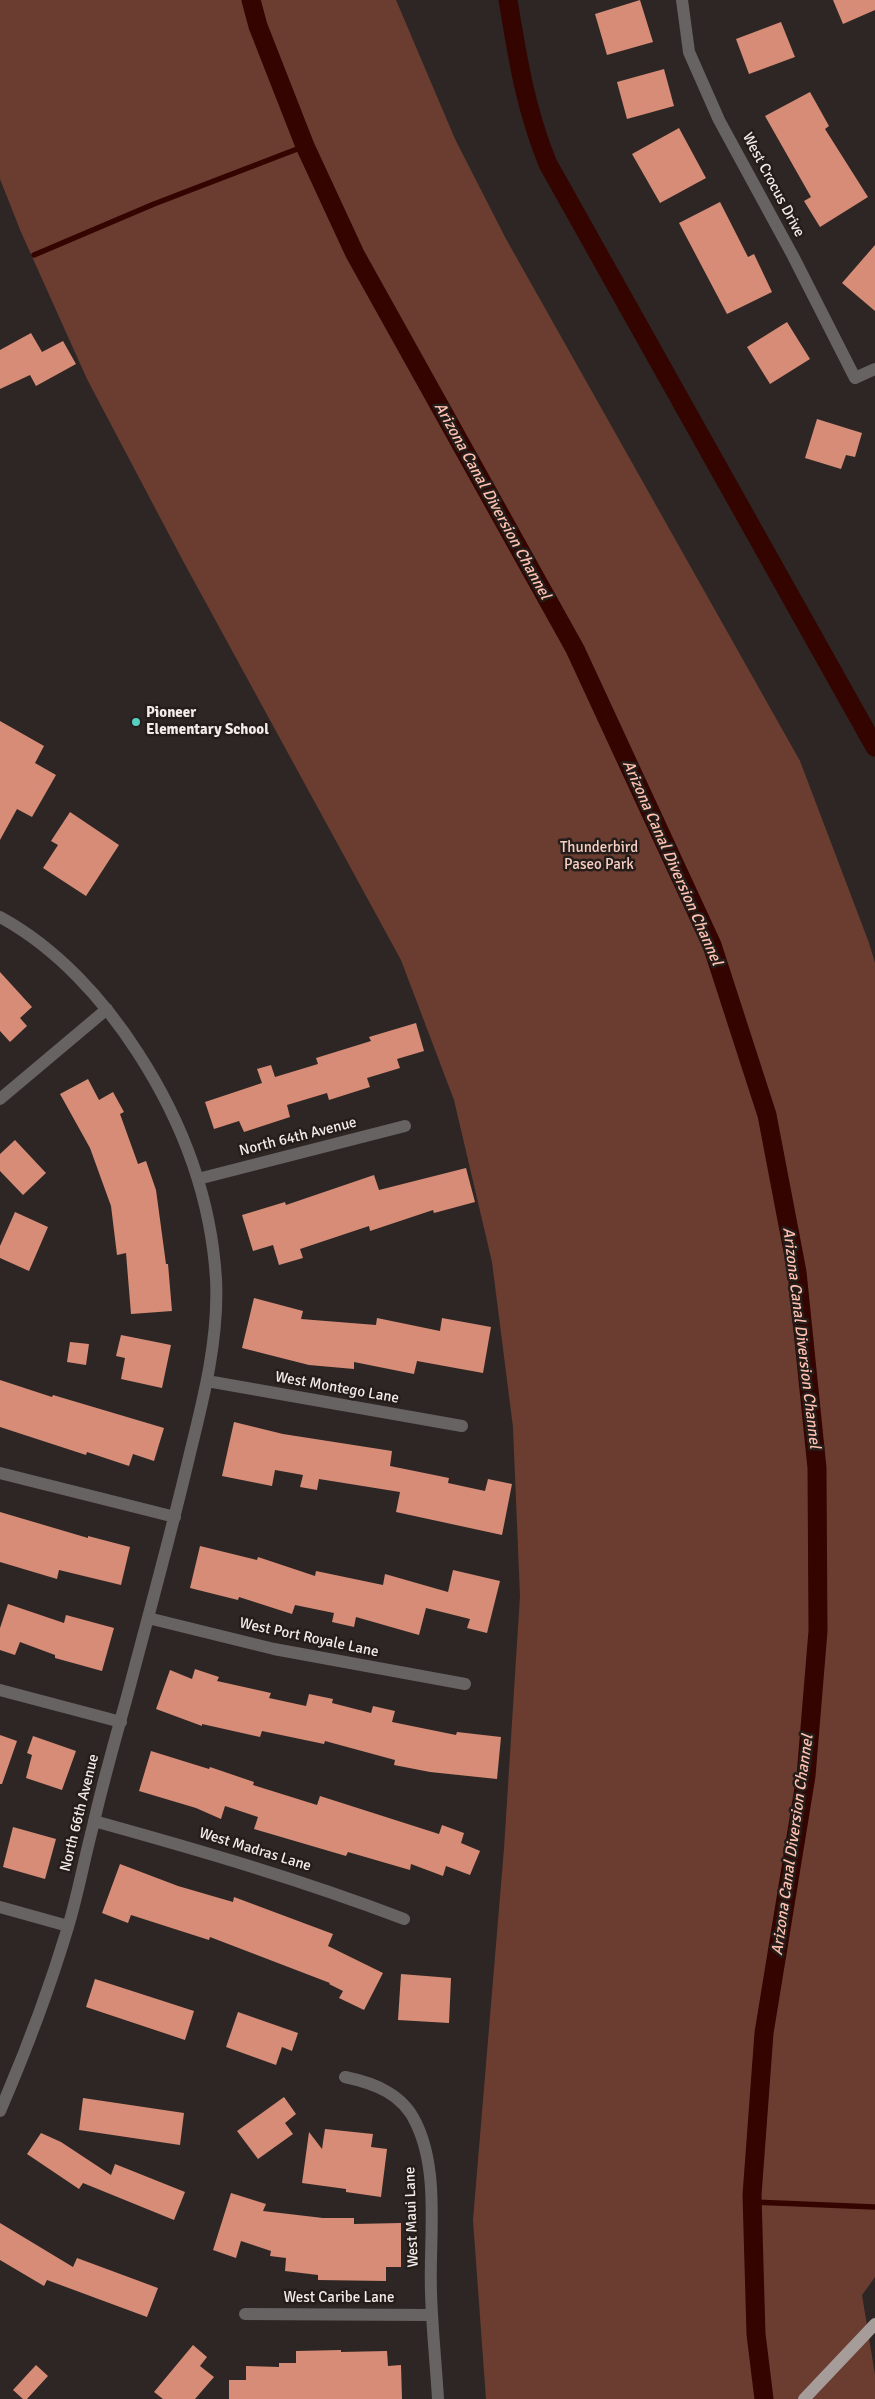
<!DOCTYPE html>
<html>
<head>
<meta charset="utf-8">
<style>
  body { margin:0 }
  canvas { display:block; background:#2e2624 }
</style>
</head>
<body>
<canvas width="875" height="2399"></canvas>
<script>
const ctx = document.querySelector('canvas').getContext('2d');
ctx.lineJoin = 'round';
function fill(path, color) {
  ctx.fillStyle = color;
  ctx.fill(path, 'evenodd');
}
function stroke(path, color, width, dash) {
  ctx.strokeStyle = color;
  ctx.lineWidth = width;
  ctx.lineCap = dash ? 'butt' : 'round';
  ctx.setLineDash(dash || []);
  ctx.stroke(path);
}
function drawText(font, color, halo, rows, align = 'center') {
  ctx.font = font + ' Signika,sans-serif';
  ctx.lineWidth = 5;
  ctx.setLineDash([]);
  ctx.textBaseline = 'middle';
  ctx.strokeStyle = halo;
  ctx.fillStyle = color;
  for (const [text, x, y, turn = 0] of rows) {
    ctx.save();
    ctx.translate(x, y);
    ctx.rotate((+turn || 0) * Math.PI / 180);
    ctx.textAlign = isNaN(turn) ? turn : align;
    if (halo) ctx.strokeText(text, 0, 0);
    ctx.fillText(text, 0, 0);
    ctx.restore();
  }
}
const green = new Path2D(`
  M0,0H396L455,139L506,239L800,761L869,943L875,963V2277L862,2295L875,2375V2399H486L473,2220L504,1849L520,1596L513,1427L492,1262L454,1100L401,960L182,559L87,379L21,232L0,179Z`);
const stream = new Path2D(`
  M34,255L154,204L305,146
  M752,2202L875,2207`);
const canal = new Path2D(`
  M251,0L258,26L305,146L355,254L575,649L712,945L767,1115L797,1272L817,1468L818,1631L806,1776L764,2033L752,2195L756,2334L764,2399
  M508,0C518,60 525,107 548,164L875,747`);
const building = new Path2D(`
  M640,0L653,42L607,55L595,14Z
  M833,0H875V10L843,24Z
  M781,22L795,57L749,74L736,39Z
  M664,69L674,106L627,119L617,82Z
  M810,92L829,126L825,129L868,197L820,227L804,201L811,197L765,116Z
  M679,128L706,178L660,203L632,154Z
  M720,202L748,257L754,254L772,292L727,314L679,223Z
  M875,245V311L842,283Z
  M787,322L810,359L770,384L747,347Z
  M31,333L42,352L63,341L76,364L36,386L30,375L0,389V350Z
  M817,419L862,433L855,457L846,455L841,469L805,458Z
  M0,721L44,746L35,763L56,775L32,817L17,809L0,840Z
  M70,812L119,845L86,896L43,868L58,845L51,841Z
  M0,972L32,1007L20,1018L27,1026L10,1042L0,1031Z
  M416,1023L424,1051L397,1059L400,1068L367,1078L370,1087L329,1100L327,1093L287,1105L290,1117L244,1132L239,1121L214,1129L205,1102L262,1083L257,1069L271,1065L275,1077L318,1064L316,1058L371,1041L369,1037Z
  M88,1079L99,1100L113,1092L124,1112L120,1114L138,1164L146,1161L156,1190L166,1264H168L172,1311L131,1314L126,1253L117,1255L111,1206L90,1148L60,1094Z
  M15,1140L46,1173L23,1195L0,1171V1154Z
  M466,1168L475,1202L434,1213L433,1210L370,1231L369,1226L300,1249L303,1258L279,1265L273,1245L253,1251L242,1215L285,1202L286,1205L374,1175L379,1190Z
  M15,1212L48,1227L29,1271L0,1258V1246Z
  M254,1298L303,1311L301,1319L376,1325L377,1318L440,1331L442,1318L491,1327L483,1373L417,1361L414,1374L354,1362V1369L309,1365L242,1348Z
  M121,1335L171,1345L162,1388L121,1379L125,1358L116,1356Z
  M70,1342L89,1344L86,1365L67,1362Z
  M0,1380L52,1397L53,1395L164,1428L154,1461L133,1454L129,1466L87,1452L86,1455L0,1427Z
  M234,1422L283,1434L392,1451L390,1466L449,1478L448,1483L485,1491L488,1479L512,1484L502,1535L396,1512L400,1492L319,1479L317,1490L300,1487L303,1475L275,1470L272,1486L222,1476Z
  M0,1512L88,1538V1536L130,1547L121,1585L59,1570L57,1579L0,1562Z
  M200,1546L257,1560L258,1557L315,1576L316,1571L383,1585L385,1574L448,1592L453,1570L500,1581L487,1633L467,1628L470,1619L426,1608L419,1635L356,1617L354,1627L332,1622L334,1613L295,1605L292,1614L239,1597L238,1600L190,1588Z
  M8,1604L64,1623L66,1615L114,1628L102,1671L55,1658V1655L20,1642L15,1655L0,1650V1628Z
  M195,1669L219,1677L217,1681L271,1693L269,1698L306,1706L309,1694L333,1699L332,1703L371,1713L373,1706L395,1711L392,1722L456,1735L457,1732L501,1737L497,1779L430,1772L394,1765L395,1760L325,1741L324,1744L262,1731L260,1737L202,1724V1726L156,1709L170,1670L192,1679Z
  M0,1735L17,1741L2,1784H0Z
  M33,1736L76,1751L62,1790L26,1778L32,1755L27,1753Z
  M151,1751L209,1769L210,1767L254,1782L253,1785L317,1805L320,1796L439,1834L442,1825L464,1833L461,1843L480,1851L470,1875L446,1866L443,1876L411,1864L410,1870L348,1852L346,1856L254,1829L258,1817L225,1806L221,1819L196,1808L139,1791Z
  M13,1827L56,1839L45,1879L3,1867Z
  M120,1864L178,1886L233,1902L234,1897L333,1934L328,1946L383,1973L364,2010L339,1998L343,1991L329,1984L330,1983L210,1937L209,1940L131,1915L128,1923L102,1913Z
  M401,1974L451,1978L449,2023L398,2020Z
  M95,1979L194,2011L185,2040L86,2007Z
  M238,2012L298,2033L292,2051L282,2047L276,2065L226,2047Z
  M284,2097L296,2114L285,2123L293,2134L258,2159L237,2131Z
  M83,2098L184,2113L180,2145L79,2130Z
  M325,2129L373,2134L371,2147L387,2149L381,2197L346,2192V2189L302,2183L309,2132L322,2149Z
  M41,2133L61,2142L111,2175L115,2164L185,2192L174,2220L83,2183L79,2189L27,2154Z
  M231,2193L266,2204L263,2211L323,2218H354V2224L401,2223V2267H386V2281L318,2280V2275L285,2271L286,2258L270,2256L271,2251L241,2241L236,2258L213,2250Z
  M0,2223L73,2267L77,2258L158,2288L147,2317L47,2280L44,2286L0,2260Z
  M193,2345L207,2357L200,2366L214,2377L195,2399H163L154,2392Z
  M341,2350V2352L387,2351L388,2366L401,2365L402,2399H229V2380H246V2366L279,2367V2363H296V2351Z
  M36,2365L48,2376L27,2399H23L13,2390Z`);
const minor = new Path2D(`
  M682,0L689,52L719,120L793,256L855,378L875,369
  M0,917C57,948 104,1000 138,1053C182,1121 211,1198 216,1279C219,1337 204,1397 190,1453C171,1534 149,1613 128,1693C116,1737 103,1781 93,1826C84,1860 78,1894 68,1927C49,1990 26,2051 0,2111
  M0,1099L107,1009
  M198,1179L405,1126
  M207,1381L462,1426
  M0,1473L175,1517
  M148,1618L274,1649L465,1684
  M0,1690L121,1722
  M94,1821C199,1850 302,1880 404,1919
  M0,1907L68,1926
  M345,2077C374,2083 403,2094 416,2123C440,2172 429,2239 431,2292C432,2328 436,2364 438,2399
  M245,2314L432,2315`);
const major = new Path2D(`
  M804,2399L875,2324`);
const markers = [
  [136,722,5,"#57cec2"]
];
const streetNames = [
  ["West Crocus Drive",773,185,62],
  ["North 64th Avenue",298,1137,-14],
  ["West Montego Lane",337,1388,10],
  ["West Port Royale Lane",309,1638,12],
  ["North 66th Avenue",80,1813,-76],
  ["West Madras Lane",255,1850,17],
  ["West Maui Lane",412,2217,-92],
  ["West Caribe Lane",339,2298]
];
const poiNames = [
  ["Pioneer",146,713],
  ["Elementary School",146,730]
];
const parkNames = [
  ["Thunderbird",599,848],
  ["Paseo Park",599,865]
];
const waterNames = [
  ["Arizona Canal Diversion Channel",492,501,61],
  ["Arizona Canal Diversion Channel",672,863,66],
  ["Arizona Canal Diversion Channel",801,1338,83],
  ["Arizona Canal Diversion Channel",793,1845,-82]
];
fill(green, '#6b3d31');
stroke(stream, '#340500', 5.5);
stroke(canal, '#340500', 19);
fill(building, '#d68c77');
stroke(minor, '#676362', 12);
stroke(major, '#a69d9b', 12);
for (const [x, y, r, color] of markers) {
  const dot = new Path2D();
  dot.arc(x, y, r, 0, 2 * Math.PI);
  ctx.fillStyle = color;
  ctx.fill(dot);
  stroke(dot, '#241d1a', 2);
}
drawText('15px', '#f1ecea', '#241d1a', streetNames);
drawText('bold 15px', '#f1ecea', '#241d1a', poiNames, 'left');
drawText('15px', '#f8cec2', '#241d1a', parkNames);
drawText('italic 16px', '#ffc0af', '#241d1a', waterNames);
</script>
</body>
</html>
